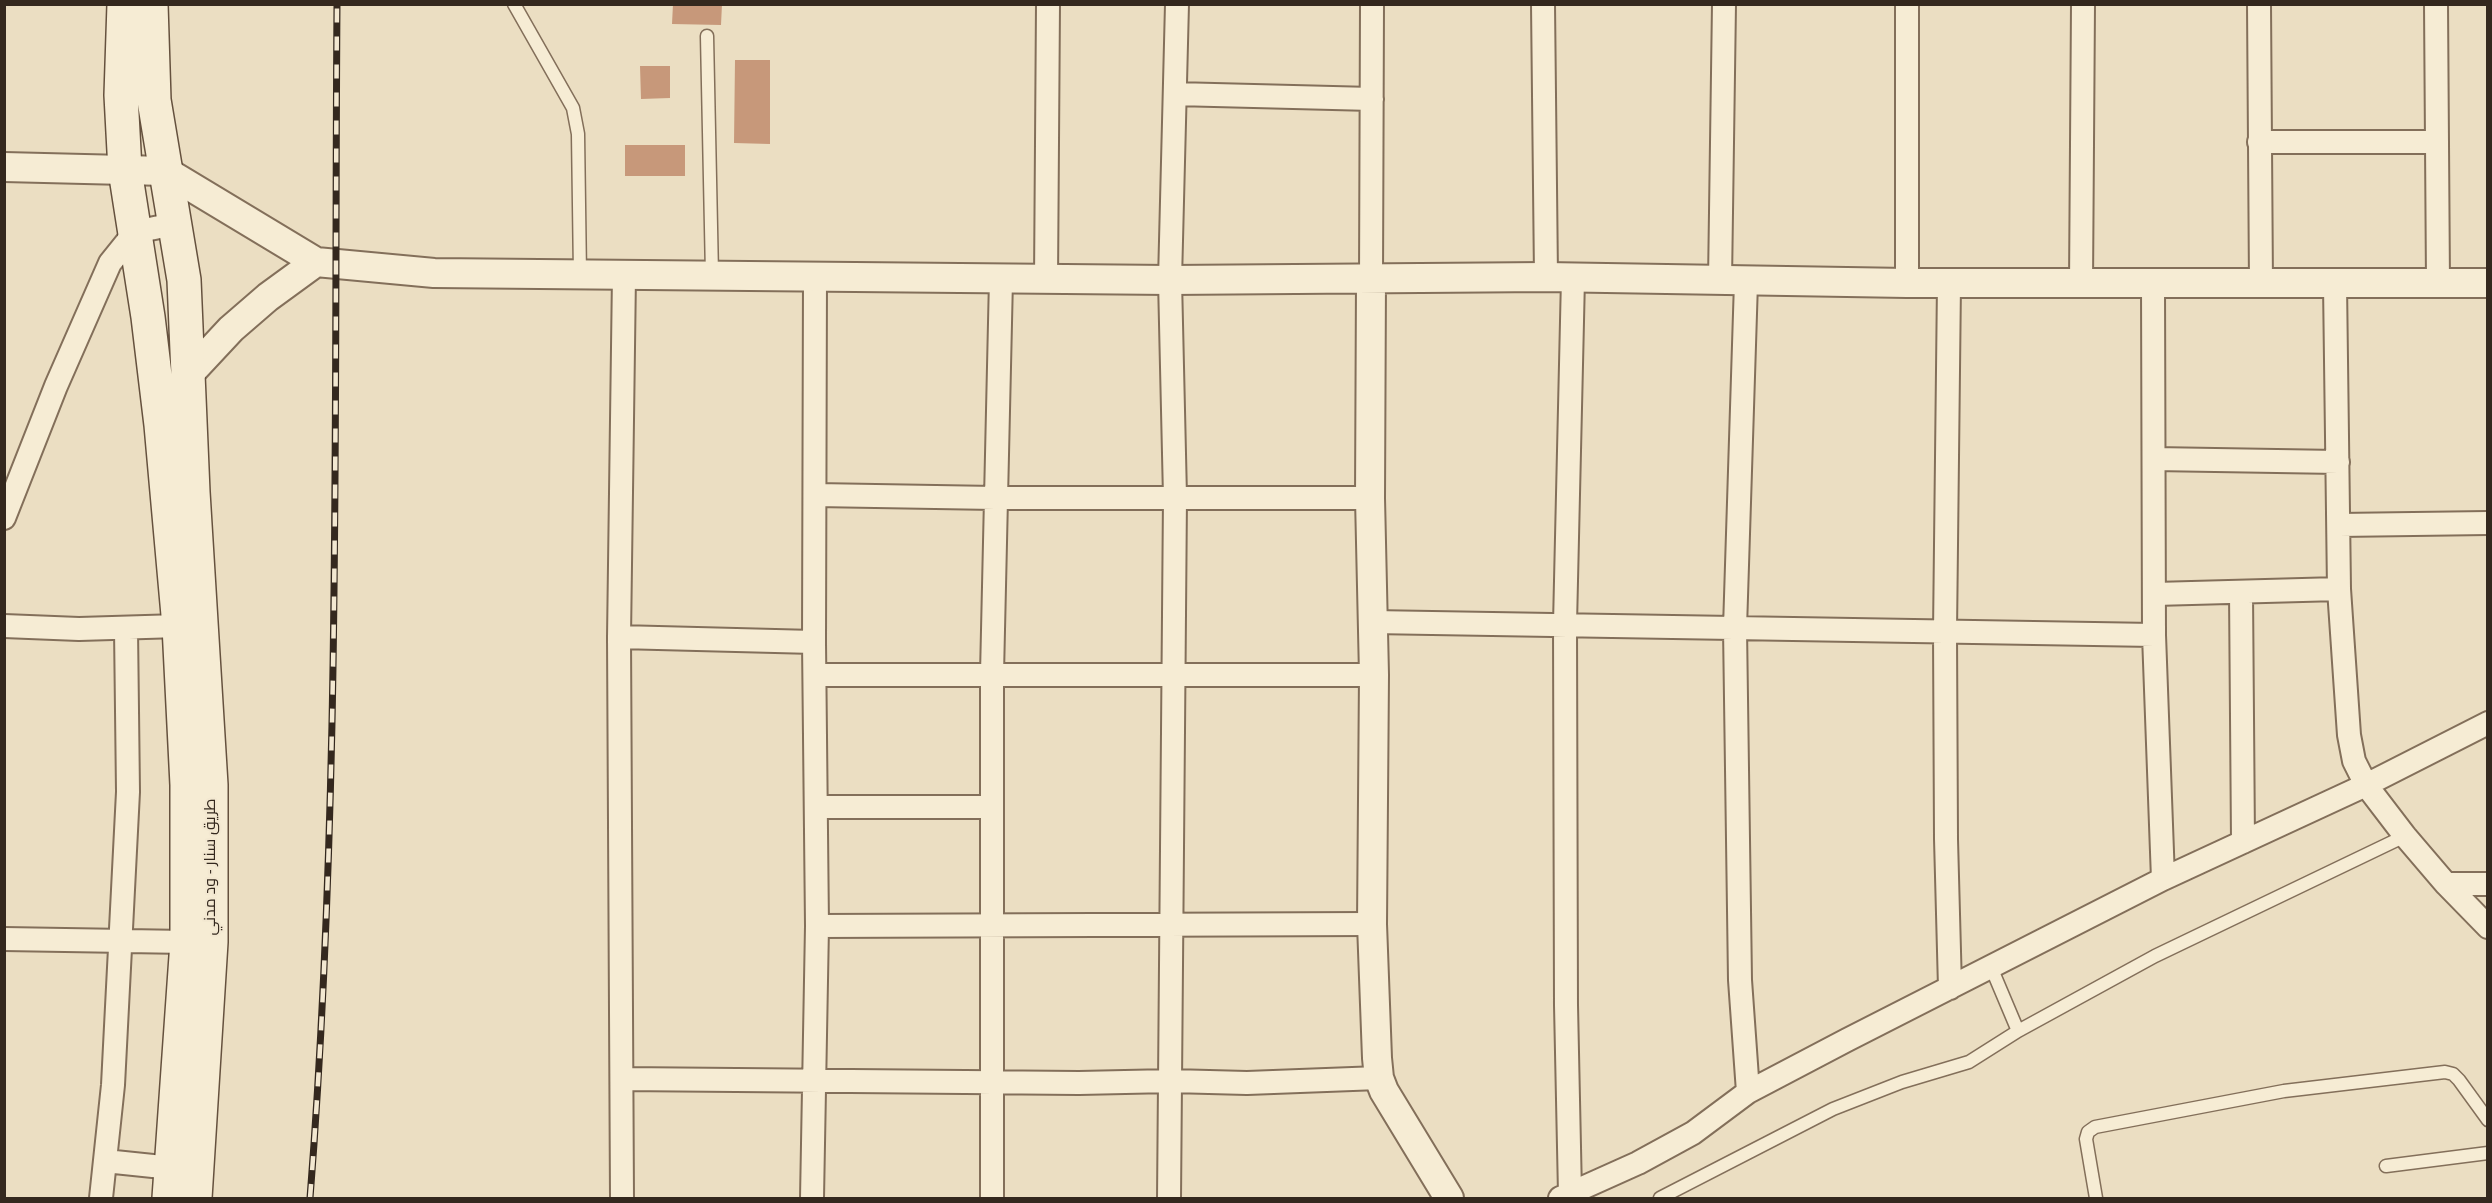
<!DOCTYPE html>
<html>
<head>
<meta charset="utf-8">
<style>
  body { margin:0 }
  #map { position:relative; width:2492px; height:1203px; overflow:hidden; background:#ebdec2; font-family:"Source Serif 4",serif }
  canvas { display:block }
  .frame { position:absolute; inset:0; border:6px solid #34281e; pointer-events:none }
</style>
</head>
<body>
<div id="map">
<canvas width="2492" height="1203"></canvas>
<div class="frame"></div>
</div>
<script>
const ctx = document.querySelector('canvas').getContext('2d');
ctx.lineJoin = 'round';
function fill(path, color) {
  ctx.fillStyle = color;
  ctx.fill(path, 'evenodd');
}
function stroke(path, color, width, dash) {
  ctx.strokeStyle = color;
  ctx.lineWidth = width;
  ctx.lineCap = dash ? 'butt' : 'round';
  ctx.setLineDash(dash || []);
  ctx.stroke(path);
}
function drawText(font, color, halo, rows, align = 'center') {
  ctx.font = font + ' "Source Serif 4",Cairo,serif';
  ctx.lineWidth = 4.5;
  ctx.setLineDash([]);
  ctx.textBaseline = 'middle';
  ctx.strokeStyle = halo;
  ctx.fillStyle = color;
  for (const [text, x, y, turn = 0] of rows) {
    ctx.save();
    ctx.translate(x, y);
    ctx.rotate((+turn || 0) * Math.PI / 180);
    ctx.textAlign = isNaN(turn) ? turn : align;
    if (halo) ctx.strokeText(text, 0, 0);
    ctx.fillText(text, 0, 0);
    ctx.restore();
  }
}
const building = new Path2D(`
  M673,4H722L721,25L672,24Z
  M735,60H770V144L734,143Z
  M640,66H670V98L641,99Z
  M625,145H685V176H625Z`);
const service = new Path2D(`
  M514,4L573,108L578,134L580,275
  M707,36L712,275
  M1991,967L2018,1031
  M2386,1166L2488,1153
  M1660,1198L1833,1109L1902,1082L1969,1062L2018,1031L2155,956L2405,836
  M2096,1198L2086,1139L2088,1132L2095,1127L2284,1091L2445,1072L2453,1074L2459,1080L2488,1120`);
const minor = new Path2D(`
  M1543,4L1546,277
  M1907,4V283
  M2259,4L2261,285
  M2436,4L2438,283
  M1175,94L1372,99
  M2259,142H2437
  M1046,280L1048,4
  M1371,280L1372,4
  M1720,281L1724,4
  M1746,282L1735,628L1740,980L1748,1092
  M1949,283L1945,632L1946,839L1950,988
  M2081,284L2083,4
  M2153,284L2154,635L2163,879
  M2335,284L2339,589L2349,735L2354,761L2366,785L2405,836L2446,884L2488,927
  M2154,459L2338,462
  M816,495L995,498H1370
  M4,518L56,386L110,263L135,232L174,224
  M2339,525L2488,523
  M2241,592L2243,842
  M2155,594L2339,589
  M1372,622L2154,635
  M4,626L79,629L179,626
  M619,637L814,642
  M815,675H1374
  M816,807H992
  M2446,884H2488
  M817,926L1372,924
  M4,939L187,942
  M622,1079L1079,1083L1171,1081L1247,1083L1379,1078
  M105,1161L172,1168
  M1570,1194L1566,1005L1565,624L1573,278
  M101,1198L113,1085L128,792L126,629
  M622,1198L619,637L624,275
  M812,1198L817,926L814,642L815,277
  M992,1198V674L1001,279
  M1169,1198L1175,497L1170,280L1177,4
  M1560,1198L1638,1163L1693,1133L1748,1092L1847,1040L2163,879L2366,785L2488,723`);
const tertiary = new Path2D(`
  M4,167L165,171L316,262L434,273L1170,280L1546,277L1907,283H2488
  M1371,280L1370,498L1374,675L1372,924L1377,1058L1379,1078L1384,1091L1449,1198
  M189,374L231,329L268,297L316,262`);
const secondary = new Path2D(`
  M124,4L121,95L125,170L148,317L161,425L179,626L187,785V942L169,1198
  M151,4L154,100L184,280L193,492L211,785V942L195,1198`);
const rail = new Path2D(`
  M310,1198C341,802 334,402 337,4`);
const streetNames = [
  ["طريق سنار - ود مدني",211,867,-90]
];
fill(building, '#c7987a');
stroke(service, '#836f5a', 15);
stroke(minor, '#836f5a', 26);
stroke(tertiary, '#836f5a', 32);
stroke(secondary, '#65513e', 36);
stroke(service, '#f6ecd4', 12);
stroke(minor, '#f6ecd4', 22);
stroke(tertiary, '#f6ecd4', 28);
stroke(secondary, '#f6ecd4', 33);
stroke(rail, '#34281e', 7);
stroke(rail, '#f3e8d1', 4.5, [14]);
drawText('16px', '#34281e', '#f3e8d1', streetNames);
</script>
</body>
</html>
